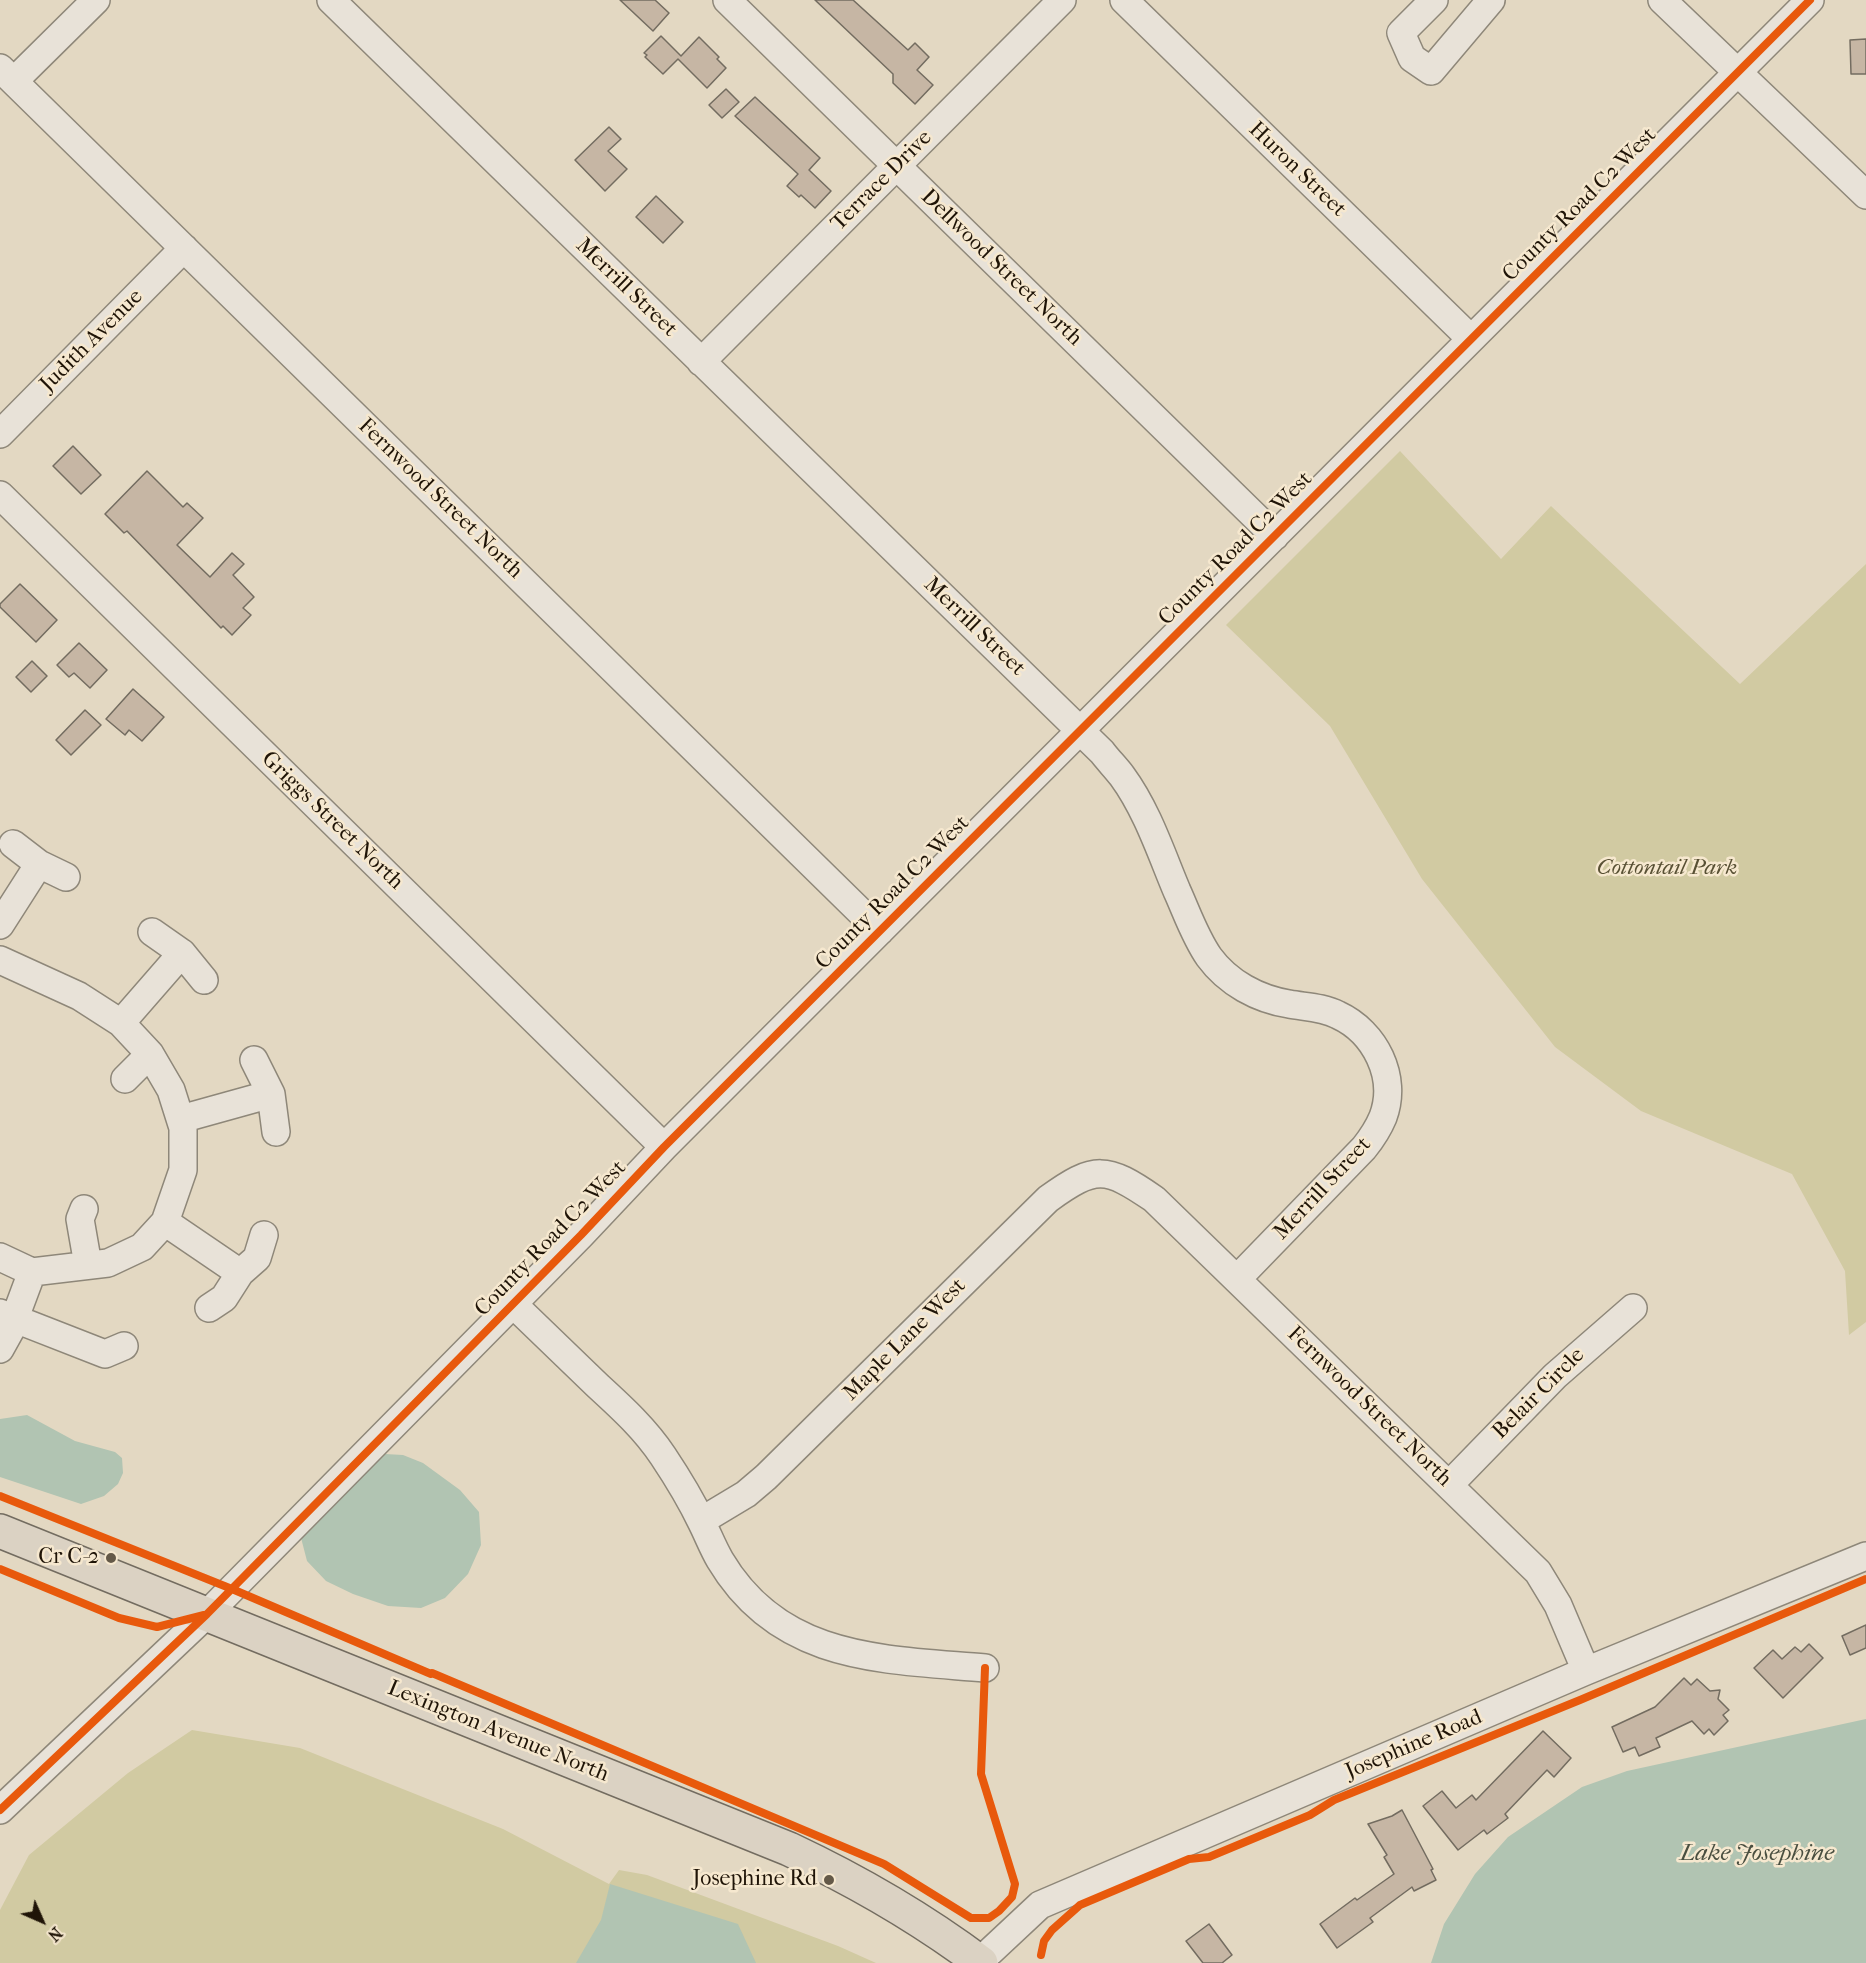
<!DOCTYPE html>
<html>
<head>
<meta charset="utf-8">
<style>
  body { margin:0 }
  #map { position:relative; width:1866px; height:1963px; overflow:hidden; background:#e3d8c2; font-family:"IM FELL French Canon",serif }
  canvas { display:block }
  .north { position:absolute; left:12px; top:1891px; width:60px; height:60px; -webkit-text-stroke:4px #f6e8cf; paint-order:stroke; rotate:135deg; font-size:16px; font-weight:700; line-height:24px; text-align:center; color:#1f1407 }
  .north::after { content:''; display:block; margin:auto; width:21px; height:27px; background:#1f1407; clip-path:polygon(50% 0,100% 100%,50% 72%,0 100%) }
</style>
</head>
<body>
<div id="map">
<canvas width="1866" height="1963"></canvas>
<div class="north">N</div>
</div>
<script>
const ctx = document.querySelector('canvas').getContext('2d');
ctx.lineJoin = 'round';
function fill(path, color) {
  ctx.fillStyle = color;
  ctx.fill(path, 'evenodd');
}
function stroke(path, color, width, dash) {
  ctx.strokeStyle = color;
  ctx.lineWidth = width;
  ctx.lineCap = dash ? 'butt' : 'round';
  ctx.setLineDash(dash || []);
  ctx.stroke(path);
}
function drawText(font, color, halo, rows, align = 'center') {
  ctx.font = font + ' "IM FELL French Canon",serif';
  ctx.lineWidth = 5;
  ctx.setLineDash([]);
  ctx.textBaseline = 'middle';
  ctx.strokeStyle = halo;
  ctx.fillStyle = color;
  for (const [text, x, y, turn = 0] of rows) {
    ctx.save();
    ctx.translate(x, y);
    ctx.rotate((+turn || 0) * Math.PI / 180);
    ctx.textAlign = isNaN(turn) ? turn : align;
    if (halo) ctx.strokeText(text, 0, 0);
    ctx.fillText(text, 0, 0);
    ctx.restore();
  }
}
const green = new Path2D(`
  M1400,451L1501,559L1551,506L1740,684L1866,564V1322L1849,1335L1845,1271L1792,1174L1641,1111L1555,1047L1422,879L1330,726L1226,625Z
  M192,1730L300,1748L503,1829L609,1884L619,1870L647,1875L838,1946L876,1963H0V1910L29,1855L128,1773Z`);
const water = new Path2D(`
  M27,1415L75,1441L115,1452L122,1458L123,1473L118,1484L104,1496L81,1504L0,1477V1419Z
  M385,1454L403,1455L423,1463L460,1490L479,1512L481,1545L468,1574L445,1598L421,1608L388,1606L353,1594L326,1581L307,1561L299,1530L357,1468Z
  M1866,1719V1963H1431L1444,1924L1475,1874L1508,1837L1582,1787L1627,1771Z
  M610,1884L738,1924L756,1963H576L601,1920Z`);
const building = new Path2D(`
  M620,0H655L669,13L653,31Z
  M815,0H853L908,50L915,43L929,57L917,70L933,85L915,104L893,83V74Z
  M661,36L681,56L699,37L719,57L717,59L726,68L707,88L678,59L663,74L645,57L647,55L644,53Z
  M1866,39V74H1851L1850,40Z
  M726,89L739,102L722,118L709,105Z
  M755,97L820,158L809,170L831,191L815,208L801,195L799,197L787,186L798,174L735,116Z
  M609,127L621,139L608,151L627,169L605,191L575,160Z
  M656,196L683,222L663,243L636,217Z
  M73,446L101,475L81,494L53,466Z
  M147,471L183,507L187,503L203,518L177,545L210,577L232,553L244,564L233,575L254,597L243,608L251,615L232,635L223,626L221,628L127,531L124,533L105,514Z
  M20,584L57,620L36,642L0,607V604Z
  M79,643L107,670L90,688L74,673L69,677L57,665Z
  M32,661L47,676L31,692L16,677Z
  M133,689L164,717L142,741L129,730L125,735L106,719Z
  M85,710L101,725L71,755L56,740Z
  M1866,1625V1648L1850,1655L1842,1636Z
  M1809,1644L1823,1658L1783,1698L1754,1668L1773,1650L1782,1659L1795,1647L1801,1652Z
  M1684,1678L1691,1685L1697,1679L1710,1691L1720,1690L1718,1699L1729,1710L1723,1715L1728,1721L1714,1735L1709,1729L1704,1734L1692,1721L1656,1738L1660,1747L1639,1756L1635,1747L1623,1752L1612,1727L1655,1707Z
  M1543,1731L1571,1758L1554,1777L1547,1770L1505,1814L1508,1818L1487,1834L1484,1830L1458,1850L1423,1806L1442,1791L1456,1808L1472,1795L1476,1800Z
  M1402,1810L1433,1869L1431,1870L1436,1880L1414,1891L1412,1887L1370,1918L1373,1922L1337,1948L1320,1924L1355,1898L1357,1900L1394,1874L1384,1857L1387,1855L1368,1824L1392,1816Z
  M1209,1924L1232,1955L1222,1963H1203L1186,1941Z`);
const minor = new Path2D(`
  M331,0L1102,752C1108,760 1116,768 1122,776C1147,810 1161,853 1177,891C1187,913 1195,937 1209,957C1228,983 1258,999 1289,1004C1305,1007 1323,1007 1338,1015C1375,1032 1398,1077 1383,1117C1378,1129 1372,1138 1364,1148L1237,1279
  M727,0L1275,536
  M1124,0L1471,339
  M1434,0L1401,33L1412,58L1431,71L1491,0
  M1662,0L1866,195
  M0,68L880,931
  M14,81L96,0
  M701,362L1062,0
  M0,434L184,248
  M0,495L664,1147
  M13,844L39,864L66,877
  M0,925L39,864
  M152,932L182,953L204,980
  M0,960L79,996L121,1023L150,1054L171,1090L183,1128V1170L165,1222L142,1247L108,1263L32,1272L0,1257
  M121,1023L182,953
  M254,1060L271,1094L276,1132
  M125,1079L150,1054
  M181,1119L271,1094
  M84,1209L80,1219L88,1265
  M165,1222L240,1273
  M513,1304C541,1331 570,1359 598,1386C622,1408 645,1429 663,1456C677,1477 691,1500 702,1523C708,1535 713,1548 720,1560C780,1661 882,1659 985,1668
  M209,1308L224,1298L240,1273L257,1258L264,1235
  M0,1313L105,1354L124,1346
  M0,1349L10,1331L32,1272
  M1449,1485L1555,1376L1633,1308
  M701,1521L746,1494L766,1477L1048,1199C1095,1165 1106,1166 1154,1199L1538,1572L1558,1605L1586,1671
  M0,1810L207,1614L581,1235L664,1147L1810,0
  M979,1962L1040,1905L1586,1671L1866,1556`);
const major = new Path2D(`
  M0,1531L789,1849C857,1881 921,1918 981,1963`);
const cycleway = new Path2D(`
  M0,1496L232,1589L431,1674L432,1673L884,1864L971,1918H989L999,1911L1012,1897L1015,1884L981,1774L985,1668
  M0,1569L119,1618L157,1627L204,1615
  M0,1810L207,1614L581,1235L664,1147L1810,0
  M1041,1955L1044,1941L1052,1930L1080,1905L1189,1859L1209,1857L1310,1815L1334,1800L1580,1700L1866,1579`);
const markers = [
  [111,1558,6,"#645948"],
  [829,1880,6,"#645948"]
];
const streetNames = [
  ["Huron Street",1297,170,44],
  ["Terrace Drive",882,181,-45],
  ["County Road C2 West",1580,205,-45],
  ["Dellwood Street North",1001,268,44],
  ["Merrill Street",626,288,44],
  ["Judith Avenue",92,341,-45],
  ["Fernwood Street North",440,499,44],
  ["County Road C2 West",1236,549,-45],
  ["Merrill Street",974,627,44],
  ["Griggs Street North",332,821,44],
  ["County Road C2 West",893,893,-45],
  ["Merrill Street",1323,1189,-47],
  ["County Road C2 West",551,1239,-46],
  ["Maple Lane West",905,1340,-45],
  ["Belair Circle",1539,1394,-45],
  ["Fernwood Street North",1369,1407,44],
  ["Lexington Avenue North",498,1732,22],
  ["Josephine Road",1414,1745,-23]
];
const parkNames = [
  ["Cottontail Park",1667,869]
];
const poiNames = [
  ["Cr C-2",99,1558],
  ["Josephine Rd",817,1880]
];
const waterNames = [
  ["Lake Josephine",1757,1854]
];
fill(green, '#d1caa2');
fill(water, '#b1c4b2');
fill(building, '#c6b6a4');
stroke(building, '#736c60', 1.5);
stroke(minor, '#8e8779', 30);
stroke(major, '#736c60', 36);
stroke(minor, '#e8e2d8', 27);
stroke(major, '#dbd2c3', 33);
stroke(cycleway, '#e8590c', 8);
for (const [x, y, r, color] of markers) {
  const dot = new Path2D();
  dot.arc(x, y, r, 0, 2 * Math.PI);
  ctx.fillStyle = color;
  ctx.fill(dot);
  stroke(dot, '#f6e8cf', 2);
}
drawText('22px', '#1f1407', '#f6e8cf', streetNames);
drawText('italic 22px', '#585034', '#f6e8cf', parkNames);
drawText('22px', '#1f1407', '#f6e8cf', poiNames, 'right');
drawText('italic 24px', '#4a4f40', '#f6e8cf', waterNames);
</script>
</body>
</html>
